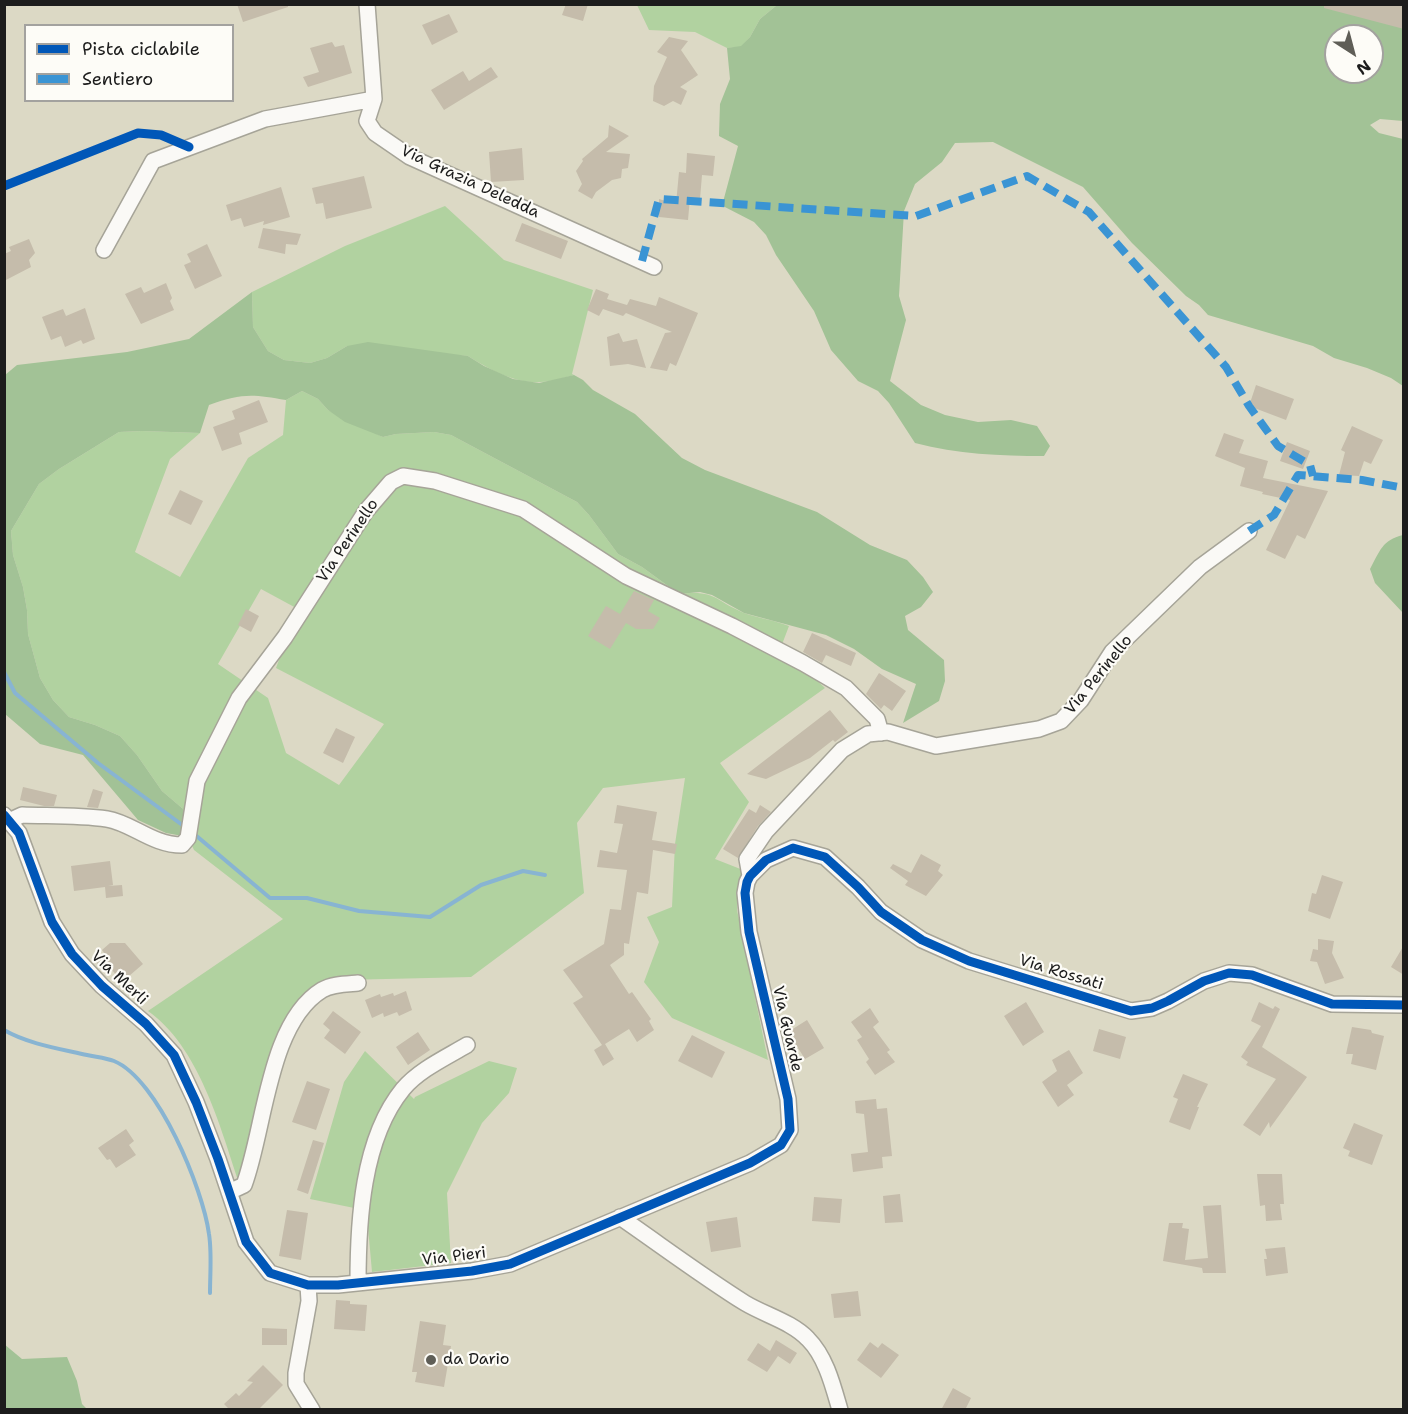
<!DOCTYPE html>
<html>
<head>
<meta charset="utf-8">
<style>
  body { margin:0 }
  #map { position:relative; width:1408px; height:1414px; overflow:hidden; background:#dcd9c5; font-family:"Shantell Sans",sans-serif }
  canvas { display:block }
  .frame { position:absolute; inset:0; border:6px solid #1c1c1c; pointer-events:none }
  .legend { position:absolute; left:24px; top:24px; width:210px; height:78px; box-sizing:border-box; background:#fdfcf7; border:2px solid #a3a29f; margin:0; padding:8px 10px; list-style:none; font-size:18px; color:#1c1c1c }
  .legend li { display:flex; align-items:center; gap:12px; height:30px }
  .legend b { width:30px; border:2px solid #a3a29f }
  .north { position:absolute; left:1324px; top:24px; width:60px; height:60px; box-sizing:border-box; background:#fdfcf7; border:2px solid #a3a29f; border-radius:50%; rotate:144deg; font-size:16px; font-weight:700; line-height:24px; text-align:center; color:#1c1c1c }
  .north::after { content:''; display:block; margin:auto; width:21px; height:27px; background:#5f5e57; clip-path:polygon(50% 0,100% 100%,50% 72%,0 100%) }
</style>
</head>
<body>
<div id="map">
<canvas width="1408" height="1414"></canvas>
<div class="frame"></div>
<ul class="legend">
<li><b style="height:8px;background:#0057b8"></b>Pista ciclabile</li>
<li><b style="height:8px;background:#3a94d4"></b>Sentiero</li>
</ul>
<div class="north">N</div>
</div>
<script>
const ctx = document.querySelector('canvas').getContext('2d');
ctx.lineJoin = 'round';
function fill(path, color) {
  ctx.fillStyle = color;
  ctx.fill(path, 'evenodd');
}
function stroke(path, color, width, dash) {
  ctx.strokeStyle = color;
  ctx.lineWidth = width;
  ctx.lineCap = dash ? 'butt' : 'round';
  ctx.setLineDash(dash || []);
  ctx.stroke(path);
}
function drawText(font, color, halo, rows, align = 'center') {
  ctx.font = font + ' "Shantell Sans",sans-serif';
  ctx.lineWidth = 4.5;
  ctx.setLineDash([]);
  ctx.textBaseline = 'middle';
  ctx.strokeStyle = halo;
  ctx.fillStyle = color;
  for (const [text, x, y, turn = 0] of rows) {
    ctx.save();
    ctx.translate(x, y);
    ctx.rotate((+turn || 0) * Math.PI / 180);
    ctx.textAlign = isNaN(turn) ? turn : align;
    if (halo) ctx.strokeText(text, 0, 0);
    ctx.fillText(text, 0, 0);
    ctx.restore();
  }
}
const green = new Path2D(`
  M637,5H777L760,19L750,37L741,47L727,48L695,32L649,30Z
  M445,206L504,260L593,290L572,374L574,375C563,378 551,382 540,382C515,384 489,369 468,356L347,346L327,358L310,363L284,360L268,351L253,327L252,292L345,246Z
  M302,391L318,399L328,410L383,437L396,434L434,432L451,435L577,502L589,515L618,554L642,567L679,594C717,590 713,600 744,613C758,618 774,620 789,626L781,647L825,688L720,763L749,802L715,859L743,870L737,891V910L768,1060L672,1018L644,982L659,942L647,917L672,907L675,844L685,778L603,788L577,823L584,893L471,977L343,980L293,1017L239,1183C220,1126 199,1047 148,1011L283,919L194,850L188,837L182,808L162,791L137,755L120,736L95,725L69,717L53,700L40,678L28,634L27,610L23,587L13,555L11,531L39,484L59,469L119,432L142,431L200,433L170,459L135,552L180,577L248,458L283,435L286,400ZM261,589L298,609L276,668L384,724L339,785L286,753L268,698L218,664Z
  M365,1051L414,1099L415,1097L489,1061L517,1068L509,1093L482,1123L447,1193L451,1263L372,1272L367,1216L369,1211L310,1199L344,1082Z`);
const forest = new Path2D(`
  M1331,4L1403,24V121L1380,119L1370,125L1379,133L1403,139V386L1391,378L1367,368L1334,358L1313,346L1208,315L1199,305L1186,296L1132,243L1083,187L993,142L955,143L942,162L915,184L904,211L899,296L906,320L890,381L921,405L945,415L978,422L1011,420L1037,426L1050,446L1044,456C1000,456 957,454 915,443L889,403L878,391L858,381L831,350L814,311L776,255L766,235L754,222L721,205L723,202L738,146L719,136L720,104L730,79L727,48L741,46L750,37L760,19L777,5ZM1336,36H1372V72H1336Z
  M252,292L253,327L268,351L284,360L310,363L327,358L347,346L368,342L468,356L484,366L513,379L539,383L574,375L583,380L593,390L635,414L682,458L705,470L817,512L870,545L907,560L923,577L933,592L921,607L905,616L908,630L944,660L945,681L939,701L903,723L916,684L882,669L854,649L826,635L744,613L712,595L700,592L679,594L642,567L618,554L589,515L577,502L451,435L434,432L396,434L383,437L345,422L328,410L318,399L302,391L286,400C253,394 241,393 209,405L200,433L142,431L119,432L59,469L39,484L11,531L13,555L23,587L27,610L28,634L40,678L53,700L69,717L95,725L120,736L137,755L162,791L182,808L191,822L188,837L166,833L138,820L83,755L40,744L5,714V375L17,365L127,352L189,339Z
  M1403,535H1404L1403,613L1375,583L1370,569C1380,551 1382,540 1403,535Z
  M4,1344L22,1359L67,1357L77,1381L82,1404L87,1409H5Z`);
const stream = new Path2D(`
  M4,672L15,693L98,763L185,827
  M193,833L270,898H307L359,911L430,917L481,885L523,871L545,875
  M4,1030C28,1044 61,1049 87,1055C96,1057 106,1058 114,1061C158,1079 203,1189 209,1234C212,1253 210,1274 210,1293`);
const building = new Path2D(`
  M237,4H288V7L243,22Z
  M566,4H588L583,21L562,15Z
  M1324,4H1404V29L1324,8Z
  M449,14L458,32L432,45L422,25Z
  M669,37L688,41L681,50L698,75L680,87L687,91L681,105L673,101L664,106L653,101L654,86L667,57L657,52Z
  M332,42L335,47L344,45L352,73L308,87L303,77L319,72L310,48Z
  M491,67L498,77L444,110L431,90L463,71L469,81Z
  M609,125L629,136L606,152L630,154L628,168L622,169L621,178L612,180L596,192L592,199L578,191L582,184L576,171L583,161L582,159L608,137Z
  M522,148L524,180L491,182L489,152Z
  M687,153L715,156L713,176L702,175L700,199L690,198L688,220L659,217V199L676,204L679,172L686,173Z
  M364,176L372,208L326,219L323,203L316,204L312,188Z
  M281,187L290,217L263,225L264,221L244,227L241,218L231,221L226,205Z
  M522,223L568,241L561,259L515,241Z
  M263,228L301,234L297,245L286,244L285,254L258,248Z
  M29,239L35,253L29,260L31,267L4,281V254L11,251L9,247Z
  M207,244L222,276L195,289L184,265L191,262L187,254Z
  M166,283L172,298L170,301L174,310L141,324L125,294L141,287L144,293Z
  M596,289L609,294L607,299L627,305L630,299L656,306L659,297L698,313L676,366L670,363L667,371L650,368L665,333L672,332L626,313L623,316L603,309L599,316L587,310Z
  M85,308L95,339L83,344L81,340L65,347L61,336L51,340L42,317L63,309L66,316Z
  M619,333L623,342L637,339L646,368L628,364L610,366L607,337Z
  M1256,385L1294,399L1286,420L1249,406Z
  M259,400L268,422L239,433L242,444L222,451L213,427L235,419L232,411Z
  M1352,426L1383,440L1371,464L1364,461L1359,476L1339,475L1345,452L1341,450Z
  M1224,433L1244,440L1239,453L1268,461L1263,478L1328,491L1305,539L1297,535L1285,559L1266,550L1290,500L1262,494L1263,492L1240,486L1245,468L1215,456Z
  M1287,442L1310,451L1303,469L1280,461Z
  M180,490L203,501L191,525L168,514Z
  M634,591L654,600L648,611L660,618L653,629H636L626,623L610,649L588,636L606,606L620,614Z
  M246,609L259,616L251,632L238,625Z
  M812,633L856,653L851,666L826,655L822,663L803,652Z
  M879,673L906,691L892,711L884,705L881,709L866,694Z
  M830,710L848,732L835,742L833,740L810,758L766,779L747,774Z
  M336,728L355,737L343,763L323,753Z
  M23,787L57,795L54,806H44L20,800Z
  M93,789L103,792L98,808L87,807Z
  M617,805L657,812L652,840L677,844L675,854L653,850L648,894L637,892L629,944L624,943V955L610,965L629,994L632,992L651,1019L649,1021L654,1030L637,1042L629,1029L605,1044L614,1059L603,1066L594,1050L602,1045L573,1003L583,997L563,970L604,944L610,909L621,910L627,870L597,867L600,850L617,853L623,824L614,823Z
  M760,805L771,812L758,826L738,858L723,849L749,809L756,813Z
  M921,854L941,865L938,871L943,875L926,896L905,885L908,881L890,868L893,864L911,873Z
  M110,861L113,885L108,886L122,885L123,896L106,898L105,887L74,891L71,866Z
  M1322,875L1343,882L1330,919L1308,911L1312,893L1316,894Z
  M1318,939L1334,941L1332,953L1344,978L1325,984L1317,962L1310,961L1313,949L1318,950Z
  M110,943H125L143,964L122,982L112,970L107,975L95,961L105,954L102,950Z
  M1404,945V975L1391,967Z
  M406,991L412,1010L399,1016L397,1012L384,1017L383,1013L372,1018L365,1000L380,994L381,997L393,993L394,996Z
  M1026,1002L1044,1032L1023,1046L1004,1016Z
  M1259,1002L1273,1009L1275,1006L1280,1009L1262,1047L1307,1077L1270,1128L1269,1122L1260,1136L1243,1125L1276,1079L1246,1065L1248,1062L1241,1057L1261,1026L1251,1021Z
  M870,1008L879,1022L873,1027L890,1050L887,1052L895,1062L875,1075L866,1062L869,1059L857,1040L862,1037L851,1022Z
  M333,1011L361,1032L345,1054L324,1038L330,1030L323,1024Z
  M807,1020L824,1048L805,1059L788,1032Z
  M1352,1027L1371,1030L1372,1033L1384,1036L1376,1070L1351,1064L1353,1054H1346Z
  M1099,1029L1126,1037L1120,1059L1093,1051Z
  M418,1032L430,1050L408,1065L396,1047Z
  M692,1035L725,1052L712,1078L678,1061Z
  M1069,1050L1083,1073L1067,1085L1074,1095L1058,1107L1042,1082L1057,1071L1052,1060Z
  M1183,1074L1208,1084L1197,1107H1199L1190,1130L1169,1122L1178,1099L1173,1097Z
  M307,1081L330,1089L316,1130L292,1122Z
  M876,1099L877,1109L887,1108L892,1156L882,1157L883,1168L853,1172L851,1154L868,1152L864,1114L856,1113L855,1101Z
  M1354,1123L1383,1135L1372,1165L1348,1156L1350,1151L1343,1148Z
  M126,1129L134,1141L129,1145L136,1155L116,1168L110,1159L107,1160L98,1148Z
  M313,1140L324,1143L308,1194L297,1190Z
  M1257,1174H1282L1284,1204H1280L1282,1220L1266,1221L1265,1205L1260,1206Z
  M900,1194L903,1222L885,1223L883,1196Z
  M814,1197L842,1199L840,1223L812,1221Z
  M1221,1205L1226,1273H1203L1202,1268L1163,1261L1169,1223H1183L1182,1228L1189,1229L1185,1260L1208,1258L1203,1206Z
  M287,1210L308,1213L301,1260L279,1256Z
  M737,1217L741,1247L711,1252L706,1222Z
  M1285,1247L1288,1273L1266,1276L1264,1259H1267L1265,1249Z
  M858,1291L861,1316L834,1318L831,1294Z
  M336,1300L350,1301V1304L367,1305L365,1331L334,1329Z
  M420,1321L446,1325L443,1345L451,1346L444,1387L415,1382L417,1372H412Z
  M262,1328L287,1329V1345H262Z
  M776,1340L797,1353L790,1364L778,1356L767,1372L747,1360L758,1343L770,1351Z
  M870,1342L878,1348L882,1343L899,1355L881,1378L857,1360Z
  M263,1365L283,1385L258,1410H230L224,1404L236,1393L239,1396L253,1382L247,1381Z
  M953,1388L971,1398L965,1410H941Z`);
const minor = new Path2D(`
  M367,4L374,99L367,121L375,133L410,157L654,267
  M104,250L153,161L265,119L374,99
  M4,815L19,833L52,922L72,954L102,986L146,1024L174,1055L196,1102L218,1159L246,1242L270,1273L308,1285H338L472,1271L510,1264L750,1163L781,1145L790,1130L788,1099L749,932L745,893L747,882L750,876L766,860L793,848L825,857L858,887L881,912L922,940L969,961L1131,1011L1152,1008L1168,1001L1204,981L1229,973L1252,975L1332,1004L1404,1005
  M9,821L22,815C49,816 79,815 107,819C132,823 152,845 182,845L188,838L197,781L239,698L285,637L366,511L391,482L403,476L435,481L523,509L626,576L732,626L803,663L846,688L877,719L881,733
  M750,876L747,859L766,831L842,750L868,734L888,732L936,746L1039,729L1061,721L1081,700L1112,652L1200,567L1249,531
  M229,1192L244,1185C265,1129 268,1023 322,990C332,984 346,984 358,983
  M620,1217C662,1246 702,1276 745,1303C765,1315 792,1322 808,1339C826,1357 833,1386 840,1410
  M358,1283C358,1222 362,1139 403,1089C419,1070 445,1058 467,1045
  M308,1285L309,1301L296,1373V1384L312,1410`);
const quiet = new Path2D(`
  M642,261L659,199L916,216L1027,176L1089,212L1226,367L1249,406L1278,446L1310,465L1313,476
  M1249,531L1274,515L1298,475L1362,480L1404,488`);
const cycleway = new Path2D(`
  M4,186L138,133L161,135L189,147
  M4,815L19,833L52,922L72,954L102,986L146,1024L174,1055L196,1102L218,1159L246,1242L270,1273L308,1285H338L472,1271L510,1264L750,1163L781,1145L790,1130L788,1099L749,932L745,893L747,882L750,876L766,860L793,848L825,857L858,887L881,912L922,940L969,961L1131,1011L1152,1008L1168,1001L1204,981L1229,973L1252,975L1332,1004L1404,1005`);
const markers = [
  [431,1360,6,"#5f5e57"]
];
const streetNames = [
  ["Via Grazia Deledda",470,182,25],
  ["Via Perinello",348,541,-56],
  ["Via Perinello",1099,675,-51],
  ["Via Rossati",1061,973,17],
  ["Via Merli",119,978,43],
  ["Via Guarde",787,1029,77],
  ["Via Pieri",454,1257,-7]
];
const poiNames = [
  ["da Dario",443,1360]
];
fill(green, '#b1d2a0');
fill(forest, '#a2c296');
stroke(stream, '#88b4d2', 4);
fill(building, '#c5bcab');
stroke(minor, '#a6a498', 18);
stroke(minor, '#faf9f6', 15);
stroke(quiet, '#3a94d4', 8, [15, 8]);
stroke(cycleway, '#0057b8', 9);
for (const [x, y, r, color] of markers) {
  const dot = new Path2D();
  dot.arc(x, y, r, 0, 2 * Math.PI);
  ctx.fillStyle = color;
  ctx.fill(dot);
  stroke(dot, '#fdfcf7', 2);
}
drawText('16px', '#1c1c1c', '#fdfcf7', streetNames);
drawText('16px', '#1c1c1c', '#fdfcf7', poiNames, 'left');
</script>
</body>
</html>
